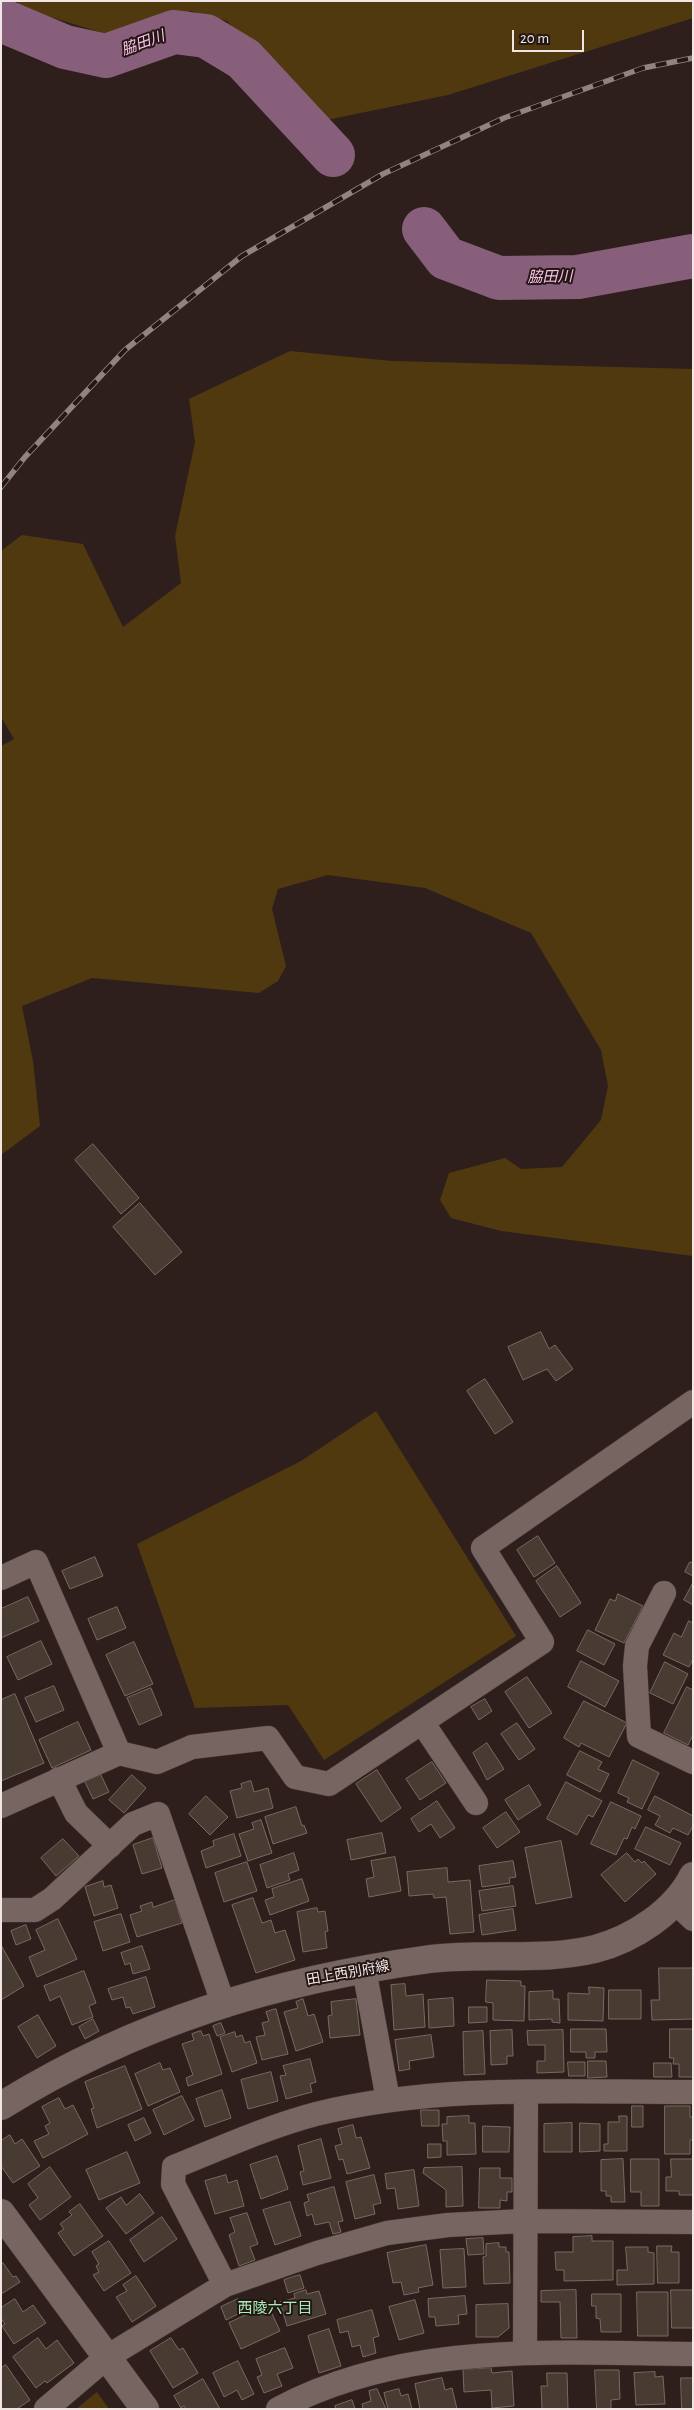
<!DOCTYPE html>
<html>
<head>
<meta charset="utf-8">
<style>
  body { margin:0 }
  #map { position:relative; width:694px; height:2410px; overflow:hidden; background:#2e1f1d; font-family:"Alegreya Sans",sans-serif }
  canvas { display:block }
  .frame { position:absolute; inset:0; border:2px solid #f0e6e4; pointer-events:none }
  .scale { position:absolute; left:512px; top:30px; width:72px; height:22px; box-sizing:border-box; border:2px solid #f0e6e4; border-top:0; padding-left:6px; font-size:15px; line-height:18px; white-space:nowrap; color:#f0e6e4; -webkit-text-stroke:4px #241614; paint-order:stroke }
</style>
</head>
<body>
<div id="map">
<canvas width="694" height="2410"></canvas>
<div class="frame"></div>
<div class="scale">20 m</div>
</div>
<script>
const ctx = document.querySelector('canvas').getContext('2d');
ctx.lineJoin = 'round';
function fill(path, color) {
  ctx.fillStyle = color;
  ctx.fill(path, 'evenodd');
}
function stroke(path, color, width, dash) {
  ctx.strokeStyle = color;
  ctx.lineWidth = width;
  ctx.lineCap = dash ? 'butt' : 'round';
  ctx.setLineDash(dash || []);
  ctx.stroke(path);
}
function drawText(font, color, halo, rows, align = 'center') {
  ctx.font = font + ' "Alegreya Sans","Noto Sans JP",sans-serif';
  ctx.lineWidth = 4;
  ctx.setLineDash([]);
  ctx.textBaseline = 'middle';
  ctx.strokeStyle = halo;
  ctx.fillStyle = color;
  for (const [text, x, y, turn = 0] of rows) {
    ctx.save();
    ctx.translate(x, y);
    ctx.rotate((+turn || 0) * Math.PI / 180);
    ctx.textAlign = isNaN(turn) ? turn : align;
    if (halo) ctx.strokeText(text, 0, 0);
    ctx.fillText(text, 0, 0);
    ctx.restore();
  }
}
const green = new Path2D(`
  M19,1H693V18L448,95L317,122L227,21L191,11L122,39L15,6Z
  M290,351L392,361L693,369V1256L501,1231L451,1218L440,1200L449,1173L505,1158L521,1169L562,1167L601,1120L608,1086L601,1050L531,933L425,888L328,875L278,889L272,909L286,966L278,981L259,993L92,978L22,1006L33,1061L40,1126L1,1155V746L14,739L1,717V551L22,535L83,544L123,627L181,583L175,536L195,442L189,399Z
  M376,1411L516,1636L324,1760L288,1705L195,1708L137,1544L301,1461Z
  M97,2392L109,2409H76Z`);
const river = new Path2D(`
  M1,20L65,47L106,56L174,32L206,36L244,59L333,155
  M424,229L446,258L499,278L578,277L693,256`);
const building = new Path2D(`
  M93,1144L139,1198L121,1214L75,1160Z
  M140,1203L182,1252L155,1275L113,1227Z
  M541,1332L549,1349L555,1345L573,1369L556,1381L547,1369L523,1380L508,1347Z
  M485,1379L513,1422L495,1434L467,1391Z
  M538,1536L555,1563L534,1577L517,1550Z
  M95,1557L103,1576L70,1589L62,1571Z
  M690,1562L693,1563V1576L685,1572Z
  M557,1566L581,1603L560,1617L536,1581Z
  M693,1583V1605L684,1600Z
  M618,1594L643,1606L624,1643L595,1630L610,1599L615,1601Z
  M28,1597L39,1621L1,1638V1609Z
  M117,1607L126,1628L97,1640L88,1619Z
  M689,1621L693,1623V1659L689,1667L663,1655L674,1633L681,1637Z
  M588,1630L615,1644L604,1665L577,1651Z
  M41,1641L52,1664L18,1680L7,1657Z
  M134,1642L153,1684L125,1696L106,1655Z
  M581,1661L619,1681L605,1707L568,1687Z
  M665,1662L688,1674L673,1704L650,1693Z
  M527,1677L552,1713L529,1728L505,1692Z
  M54,1686L64,1710L36,1722L25,1698Z
  M687,1687L693,1690V1735L688,1745L664,1733Z
  M151,1688L162,1715L139,1725L127,1698Z
  M15,1694L44,1763L1,1781V1700Z
  M485,1699L492,1711L479,1720L471,1707Z
  M584,1701L627,1723L609,1757L581,1743L579,1747L564,1738Z
  M78,1722L91,1750L52,1768L39,1740Z
  M517,1723L535,1749L519,1760L501,1734Z
  M487,1743L504,1769L487,1780L473,1753Z
  M580,1751L602,1762L598,1769L609,1774L600,1792L567,1775Z
  M633,1760L659,1773L642,1809L627,1802L629,1798L618,1793Z
  M432,1762L446,1783L420,1800L406,1779Z
  M377,1770L401,1808L381,1822L356,1784Z
  M101,1775L109,1792L93,1799L85,1782Z
  M132,1775L146,1788L124,1813L109,1800Z
  M251,1781L254,1792L268,1788L273,1808L237,1818L230,1791L242,1788L241,1784Z
  M566,1782L602,1801L593,1817L588,1815L577,1835L547,1819Z
  M529,1785L541,1805L518,1820L505,1800Z
  M206,1796L228,1817L210,1835L189,1814Z
  M655,1796L693,1816V1826L688,1835L673,1828L670,1833L655,1825L660,1816L648,1810Z
  M437,1801L455,1828L440,1838L431,1824L419,1832L411,1819Z
  M611,1802L641,1816L635,1829L632,1827L627,1839L624,1838L616,1855L591,1844Z
  M296,1807L302,1826L304,1825L307,1833L273,1844L265,1817Z
  M506,1812L520,1832L497,1848L483,1828Z
  M261,1820L272,1853L248,1861L239,1834L254,1829L252,1823Z
  M646,1827L681,1843L670,1865L635,1849Z
  M382,1833L386,1853L351,1860L347,1840Z
  M234,1834L241,1856L206,1868L201,1851L214,1846L213,1841Z
  M153,1838L162,1868L142,1874L133,1845Z
  M63,1839L79,1856L56,1876L41,1858Z
  M561,1841L572,1897L536,1904L525,1848Z
  M294,1853L299,1870L288,1874L290,1880L267,1888L260,1865Z
  M627,1853L635,1862L638,1859L642,1863L644,1861L656,1874L625,1902L601,1875Z
  M395,1857L401,1891L369,1897L366,1879L374,1877L371,1861Z
  M513,1861L516,1877L509,1878L510,1883L482,1887L479,1866Z
  M247,1862L257,1891L224,1902L215,1873Z
  M447,1868L448,1882L470,1880L474,1932L450,1934L446,1897L434,1898L433,1894L409,1896L407,1872Z
  M302,1879L309,1901L270,1915L265,1900L274,1897L272,1889Z
  M103,1881L104,1887L111,1885L118,1908L94,1916L85,1887Z
  M513,1886L516,1906L482,1911L479,1891Z
  M253,1898L262,1923L271,1920L275,1933L285,1930L295,1960L256,1973L232,1905Z
  M175,1900L182,1923L137,1937L130,1915L142,1911L140,1906L152,1902L153,1907Z
  M317,1908L318,1912L325,1911L328,1931L325,1932L327,1948L303,1952L297,1912Z
  M513,1909L516,1930L482,1935L479,1915Z
  M121,1914L130,1942L103,1951L94,1922Z
  M58,1919L77,1959L37,1977L29,1957L45,1950L36,1930Z
  M26,1925L31,1939L16,1945L11,1931Z
  M1,1945L24,1986L1,2000Z
  M142,1946L150,1969L133,1974L130,1963L125,1965L121,1953Z
  M659,1968H693V2019L652,2020L651,2000H659Z
  M84,1971L96,2003L89,2006L93,2017L72,2025L60,1996L50,2001L44,1986Z
  M146,1977L155,2007L133,2014L130,2007L126,2008L123,1997L112,2000L108,1989Z
  M487,1980L521,1981V1986H525L524,2021L493,2020V2003L486,2002Z
  M405,1984L406,1996L423,1994L425,2027L394,2030L391,1985Z
  M589,1987L604,1988L603,2021L568,2020V1993L589,1994Z
  M609,1990H641V2019H609Z
  M553,1991V1999H559L560,2023L552,2022V2019L529,2020V1992Z
  M453,1998L454,2026L429,2028L428,2000Z
  M303,1999L308,2016L314,2014L323,2042L296,2051L284,2012L298,2008L296,2002Z
  M356,1999L360,2035L330,2038L328,2016L332,2015L331,2002Z
  M469,2007H487V2022L469,2023Z
  M276,2009L288,2054L262,2060L256,2037L265,2035L262,2023L269,2021L266,2012Z
  M38,2015L56,2046L37,2058L18,2027Z
  M93,2019L99,2031L85,2039L79,2027Z
  M221,2023L225,2033L217,2036L213,2026Z
  M571,2029H606L607,2052H595V2058H586V2052H571Z
  M670,2029H693V2077H679V2064H673L674,2058H670Z
  M512,2030L513,2056H507V2064L491,2065L490,2031Z
  M563,2030L564,2072L537,2073V2061H545V2045H528L527,2031Z
  M201,2031L203,2036L209,2034L222,2074L188,2086L186,2078L193,2075L182,2044L194,2040L192,2034Z
  M483,2031L485,2074L464,2075L463,2032Z
  M235,2032L236,2037L242,2035L245,2043L250,2041L257,2063L232,2072L220,2037Z
  M431,2035L434,2057L409,2061L410,2069L399,2071L395,2040Z
  M310,2059L316,2082L310,2084L312,2092L286,2099L280,2076L286,2075L283,2066Z
  M588,2061H606L607,2077L588,2078Z
  M568,2062H585V2076H569Z
  M160,2063L163,2070L170,2068L180,2092L148,2106L135,2074Z
  M654,2063H671L672,2077H654Z
  M125,2066L142,2109L97,2128L91,2109L94,2108L85,2082Z
  M271,2072L278,2101L248,2109L241,2080Z
  M222,2090L231,2118L205,2127L196,2099Z
  M182,2096L194,2120L164,2135L153,2110Z
  M59,2098L65,2109L73,2105L88,2134L43,2158L34,2141L49,2134L45,2126L50,2123L42,2107Z
  M632,2106H643V2127H632Z
  M665,2106H690V2117H693V2140H690V2154H665Z
  M421,2110H439V2126H422Z
  M469,2116V2123H475L476,2154L447,2155V2141H443L442,2124H447V2117Z
  M619,2116H627V2151H604V2144H608V2122H619Z
  M144,2118L151,2133L135,2141L128,2125Z
  M572,2123V2152H544V2124Z
  M580,2123L600,2124V2151L580,2152Z
  M353,2125L356,2138L361,2137L370,2168L347,2174L343,2159L339,2160L335,2146L342,2144L338,2129Z
  M483,2126L510,2127L509,2152H483Z
  M10,2135L15,2144L22,2139L40,2166L13,2183L1,2166V2141Z
  M321,2139L331,2178L303,2185L300,2172L304,2171L298,2146Z
  M428,2144H441V2157L428,2158Z
  M127,2152L140,2183L99,2200L86,2170Z
  M277,2156L288,2189L261,2199L250,2165Z
  M623,2159L625,2202H611V2196H606V2191H601V2160Z
  M631,2159H659V2206H641V2192H631Z
  M671,2159H693V2195H679V2191H666V2177H671Z
  M50,2167L71,2197L40,2220L29,2205L38,2198L28,2184Z
  M462,2167L463,2206L446,2207V2190L423,2173L424,2168Z
  M480,2168H500V2178H512V2192H507V2201L500,2200V2208H479Z
  M414,2170L419,2206L398,2209L395,2188L387,2189L385,2174Z
  M226,2175L228,2183L237,2180L244,2206L215,2214L205,2181Z
  M374,2175L381,2203L373,2205L375,2214L355,2219L346,2182Z
  M334,2187L343,2221L338,2222L341,2232L333,2234L329,2222L315,2225L312,2214L307,2216L304,2203L309,2201L307,2195Z
  M140,2194L154,2213L126,2234L106,2208L121,2197L126,2205Z
  M290,2202L301,2236L275,2245L263,2210Z
  M80,2204L103,2236L74,2256L58,2233L64,2229L60,2224L72,2215L69,2212Z
  M247,2213L258,2244L250,2247L255,2260L239,2266L229,2235L235,2232L230,2218Z
  M162,2217L177,2239L144,2262L130,2240Z
  M592,2236V2241H613V2280L564,2281V2270H556L555,2252H573V2237Z
  M483,2238L484,2254L468,2255L466,2239Z
  M109,2241L131,2273L104,2291L93,2275L99,2272L96,2266L99,2264L92,2252Z
  M499,2243V2247H506V2252H509L510,2283L484,2284L483,2257L486,2256V2244Z
  M426,2245L433,2285L418,2288L419,2292L404,2295L401,2282L393,2283L387,2253Z
  M657,2246H672L671,2252H679V2283H658Z
  M626,2247H648V2252L654,2253V2284L617,2285V2270H627Z
  M464,2249L466,2287L443,2288L440,2250Z
  M3,2263L13,2277L16,2276L20,2282L3,2293H1V2264Z
  M300,2275L304,2288L288,2293L284,2280Z
  M136,2276L156,2306L132,2322L116,2297L127,2291L123,2285Z
  M306,2290L307,2294L319,2291L326,2314L287,2326L280,2302L295,2298L294,2294Z
  M576,2290L577,2338H561L560,2302H541V2291Z
  M671,2290H693V2328H672Z
  M637,2292H668V2336H638Z
  M592,2294H621V2332H601L600,2319L596,2318V2306H592Z
  M465,2296L467,2314L458,2315L459,2324L436,2326L435,2317H429L428,2299Z
  M15,2299L23,2312L33,2305L46,2323L14,2344L2,2326L5,2324L1,2318V2308Z
  M238,2299L244,2311L226,2320L221,2307Z
  M415,2300L424,2333L399,2340L389,2307Z
  M508,2304L509,2328L498,2337H476V2305Z
  M268,2305L280,2331L241,2349L229,2323Z
  M372,2310L379,2336L373,2338L376,2353L363,2357L360,2345L352,2347L348,2331L340,2333L337,2320Z
  M329,2329L341,2366L319,2373L308,2336Z
  M38,2338L46,2349L57,2340L74,2363L47,2383L45,2381L36,2388L13,2357Z
  M171,2338L179,2350L183,2348L198,2373L173,2388L150,2351Z
  M285,2348L293,2368L277,2374L282,2386L264,2393L257,2377L262,2375L256,2359Z
  M238,2361L254,2394L242,2400L237,2390L224,2397L213,2373Z
  M6,2365L30,2400L17,2409H1V2368Z
  M491,2368L492,2373L512,2371L514,2406L492,2408L491,2390L464,2392L463,2370Z
  M595,2370H619L620,2399L611,2400V2409H597Z
  M655,2372V2377L663,2376L665,2404L636,2405L634,2373Z
  M547,2373H567L568,2409H542L541,2386H547Z
  M442,2378L445,2390L452,2388L457,2409H420L415,2384Z
  M681,2378H693V2409H682Z
  M203,2379L220,2409H186L184,2406L181,2408L174,2396Z
  M377,2389L386,2409H363L362,2404L371,2401L369,2391Z
  M399,2389L401,2396L408,2394L412,2409H388L384,2393Z
  M352,2400L355,2409H336L335,2406Z`);
const minor = new Path2D(`
  M1,1578L36,1562L119,1753L1,1806
  M664,1593L637,1646L635,1666L639,1736L693,1762
  M422,1722L476,1803
  M119,1753L157,1762L192,1747L268,1738L295,1777L329,1784L542,1642L483,1548L693,1402
  M59,1779L76,1813L110,1846
  M675,1902L693,1919
  M1,1910H35L52,1899L133,1824L158,1814L223,2003
  M364,1969L388,2100
  M225,2285L173,2184L174,2167C221,2148 267,2127 316,2114C438,2084 568,2092 693,2092
  M525,2353L526,2092
  M46,2409L107,2357L225,2285L317,2253L387,2233L448,2225L523,2221L693,2222
  M278,2409C405,2341 553,2353 693,2354`);
const tertiary = new Path2D(`
  M1,2106C135,2023 275,1980 430,1959C485,1952 541,1962 595,1949C633,1939 675,1912 693,1876
  M1,2213L145,2409`);
const rail = new Path2D(`
  M1,487L25,457L125,350L242,256L383,174L504,118L643,68L693,58`);
const streetNames = [
  ["田上西別府線",348,1973,-10]
];
const waterNames = [
  ["脇田川",143,43,-20],
  ["脇田川",550,277,-1]
];
const neighbourhoodNames = [
  ["西陵六丁目",275,2308]
];
fill(green, '#50390f');
stroke(river, '#885f7a', 44);
fill(building, '#483b32');
stroke(building, '#796a61', 1);
stroke(minor, '#463a38', 25);
stroke(tertiary, '#463a38', 29);
stroke(minor, '#776562', 24);
stroke(tertiary, '#776562', 28);
stroke(rail, '#908482', 5.5);
stroke(rail, '#241614', 4, [11]);
drawText('14px', '#f0e6e4', '#241614', streetNames);
drawText('italic 15px', '#fac3e6', '#241614', waterNames);
drawText('15px', '#a6ecb7', '#241614', neighbourhoodNames);
</script>
</body>
</html>
